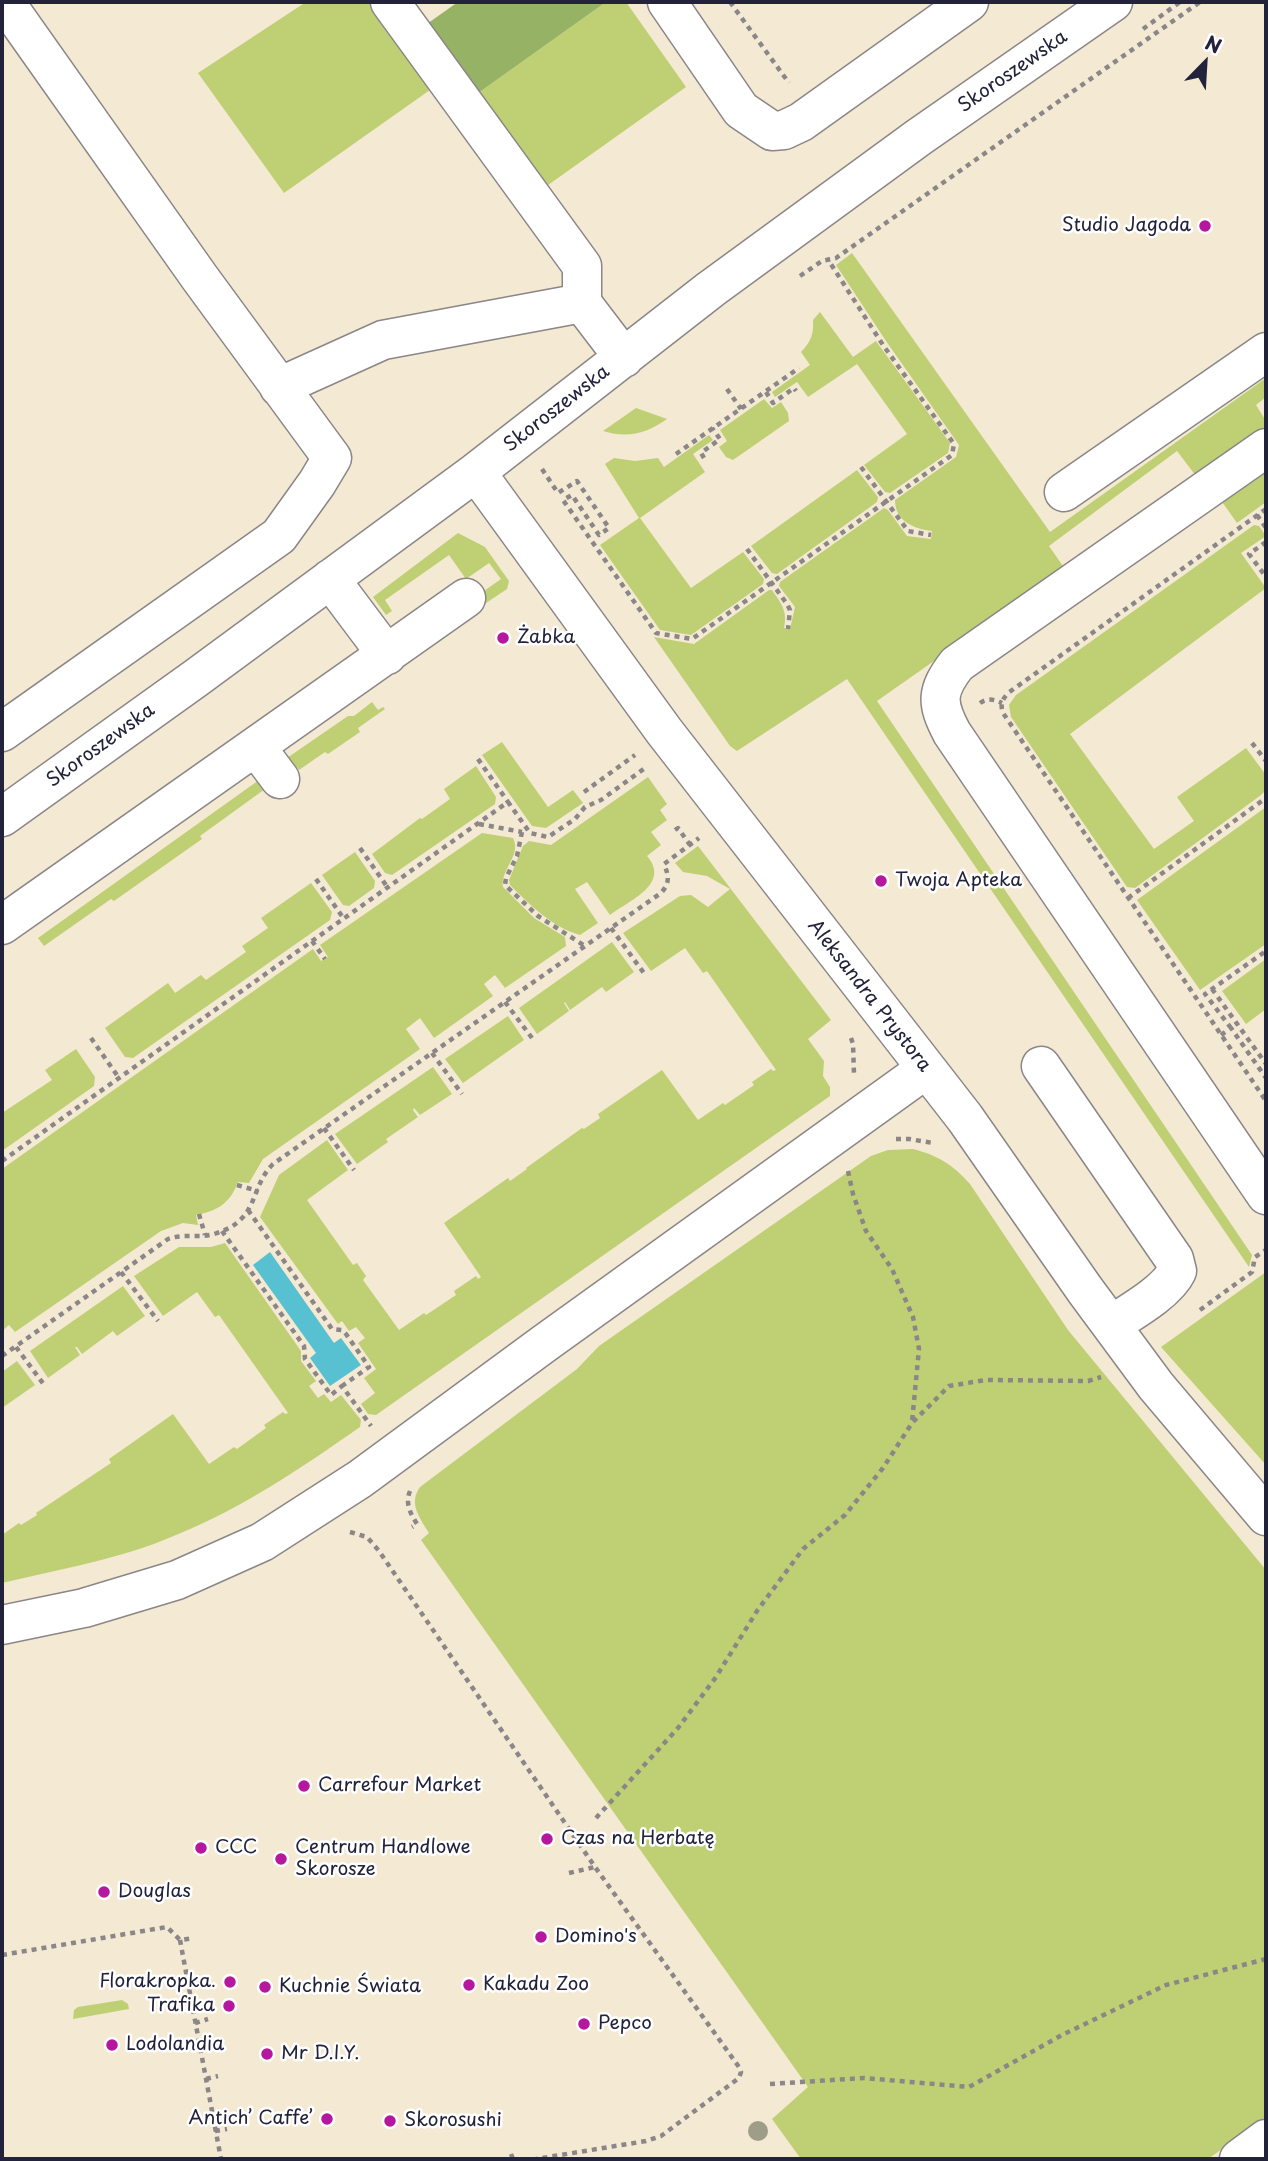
<!DOCTYPE html>
<html>
<head>
<meta charset="utf-8">
<style>
  body { margin:0 }
  #map { position:relative; width:1268px; height:2161px; overflow:hidden; background:#f4e9d3; font-family:"Playpen Sans",sans-serif }
  canvas { display:block }
  .frame { position:absolute; inset:0; border:4px solid #22223b; pointer-events:none }
  .north { position:absolute; left:1170px; top:28px; width:70px; height:70px; -webkit-text-stroke:5px #fff; paint-order:stroke; rotate:24deg; font-size:19px; font-weight:700; line-height:28px; text-align:center; color:#22223b }
  .north::after { content:''; display:block; margin:auto; width:24px; height:32px; background:#22223b; clip-path:polygon(50% 0,100% 100%,50% 72%,0 100%) }
</style>
</head>
<body>
<div id="map">
<canvas width="1268" height="2161"></canvas>
<div class="frame"></div>
<div class="north">N</div>
</div>
<script>
const ctx = document.querySelector('canvas').getContext('2d');
ctx.lineJoin = 'round';
function fill(path, color) {
  ctx.fillStyle = color;
  ctx.fill(path, 'evenodd');
}
function stroke(path, color, width, dash) {
  ctx.strokeStyle = color;
  ctx.lineWidth = width;
  ctx.lineCap = dash ? 'butt' : 'round';
  ctx.setLineDash(dash || []);
  ctx.stroke(path);
}
function drawText(font, color, halo, rows, align = 'center') {
  ctx.font = font + ' "Playpen Sans",sans-serif';
  ctx.lineWidth = 5;
  ctx.setLineDash([]);
  ctx.textBaseline = 'middle';
  ctx.strokeStyle = halo;
  ctx.fillStyle = color;
  for (const [text, x, y, turn = 0] of rows) {
    ctx.save();
    ctx.translate(x, y);
    ctx.rotate((+turn || 0) * Math.PI / 180);
    ctx.textAlign = isNaN(turn) ? turn : align;
    if (halo) ctx.strokeText(text, 0, 0);
    ctx.fillText(text, 0, 0);
    ctx.restore();
  }
}
const green = new Path2D(`
  M306,2H378L437,85L284,193L198,73Z
  M606,2H626L686,87L541,190L474,96Z
  M852,253L1050,532L1266,378V397L1256,405L1266,421V426L1196,476L1177,451L1049,546L1065,569L877,701L1252,1255L1249,1267L847,679L737,751L730,746L654,637L694,644L769,590H772C781,603 788,611 784,628L790,629L795,607L779,586L780,582L884,508L888,510L907,536L931,539L932,531C914,529 895,521 895,500L956,457L959,445L886,341L836,265Z
  M820,312L853,357L876,341L950,443L948,453L890,493L885,492L864,465L907,434L857,364L808,397L797,382L775,397L772,392L810,365L801,352C811,342 814,333 813,320Z
  M764,399L772,408L781,402L788,413L789,421L733,460L726,457L719,447L727,441L720,430Z
  M636,408L667,419C647,433 628,439 603,431Z
  M709,435L713,440L693,454L705,472L640,518L691,588L743,552L764,579L763,584L691,635L660,630L600,545L639,518L605,464L614,458L635,461L658,458L664,467Z
  M1266,466V502L1237,523L1220,499Z
  M857,470L878,497L877,502L777,574L772,573L751,546Z
  M1254,525L1259,526L1266,536L1241,553L1266,588L1070,734L1154,849L1194,821L1177,797L1246,748L1266,775V790L1261,795L1135,888L1127,887L1011,717L1009,705L1016,695Z
  M458,533L485,547L509,581L507,589L483,605L477,596L501,579L489,563L466,579L449,555L385,600L392,611L386,615L373,597Z
  M372,702L378,710L383,707L385,709L358,728L360,732L328,754L325,752L299,770L297,767L294,769L287,758L348,716H354Z
  M502,742L548,807L573,790L583,803L546,828L532,826L482,755Z
  M476,766L496,797L495,804L392,875L385,873L372,854L420,818L422,819L450,799L444,789Z
  M648,777L667,804L660,810L667,820L651,832L661,845L647,856C671,884 630,900 610,915L587,882L575,889L598,923L580,935C552,927 530,905 510,885L509,880L523,846L529,841L551,845Z
  M259,780L265,789L200,836L202,839L114,901L111,899L44,946L38,938Z
  M1266,807V944L1200,990L1137,900Z
  M482,833L513,838C522,855 500,870 503,887L534,918L565,937L566,946L505,988L495,975L484,984L493,996L434,1038L420,1018L406,1029L420,1049L263,1159L249,1183L238,1182C230,1203 218,1211 196,1215L198,1225L183,1223L161,1231L15,1332L9,1325L2,1331V1169L313,949L321,961L328,957L320,945Z
  M698,846L831,1020L808,1039L824,1061L823,1076L830,1087V1096L376,1415L368,1414L361,1404L375,1393L364,1378L376,1369L358,1343L365,1338L356,1327L349,1331L342,1321L338,1324L260,1217L279,1175L327,1140L348,1170L307,1200L353,1265L357,1263L366,1276L363,1280L399,1330L424,1313L426,1315L456,1295L454,1291L476,1276L478,1279L481,1277L444,1223L508,1178L510,1181L527,1169L526,1168L582,1128L584,1129L600,1118L598,1114L662,1070L698,1120L723,1103L725,1105L754,1085L752,1082L771,1069L773,1071L776,1070L707,971L703,973L685,948L651,971L623,933L680,896L691,895L708,907L730,889L707,876L683,872L675,863Z
  M355,852L375,881L374,888L349,906L343,905L322,875Z
  M311,883L332,912L330,920L133,1058L125,1057L105,1028L168,983L175,993L201,975L206,980L246,952L242,946L268,928L261,918Z
  M612,942L634,972L606,992L602,987L570,1010L565,1002L564,1003L569,1011L537,1034L519,1008Z
  M1266,959V1009L1246,1024L1222,991Z
  M508,1016L524,1040L463,1083L445,1059Z
  M76,1049L95,1077L94,1086L2,1151V1113L52,1080L45,1070Z
  M433,1067L452,1094L420,1115L414,1108L413,1110L418,1117L386,1139L388,1142L357,1164L335,1134Z
  M913,1149C939,1156 952,1164 970,1184L1068,1330L1266,1570V2118L1208,2159H801L772,2119L808,2087L421,1540L429,1533C420,1518 408,1504 420,1487L577,1369L599,1346L871,1156L888,1150Z
  M225,1243L301,1351V1361L316,1381L309,1386L318,1398L324,1394L331,1402L341,1395L361,1420L360,1427C301,1468 243,1508 176,1535C121,1559 60,1569 2,1583V1535L19,1523L21,1525L37,1515L36,1513L111,1463L109,1459L173,1414L209,1464L234,1447L237,1449L266,1428L264,1425L283,1412L285,1414L288,1413L219,1315L215,1317L197,1292L163,1316L134,1276L179,1247H211Z
  M1266,1272V1465L1161,1347Z
  M123,1286L145,1316L117,1336L113,1331L82,1354L77,1347H75L80,1355L48,1378L30,1351Z
  M17,1361L35,1385L2,1408V1372Z
  M122,2000L128,2004L129,2009L73,2019L74,2010L78,2007Z`);
const forest = new Path2D(`
  M458,2H606L474,96L424,26Z`);
const water = new Path2D(`
  M270,1252L334,1343L341,1338L361,1365L330,1386L310,1358L316,1353L253,1265Z`);
const path = new Path2D(`
  M730,2L789,83
  M1143,29L1180,2
  M800,276L822,261L836,258L1200,2
  M727,389L741,409
  M766,392L773,403L794,388L796,391
  M676,454L799,368
  M704,458L701,453L720,439L712,428
  M861,467L908,531L931,535
  M542,469L558,493L577,481L609,528L599,535L572,495L563,500L656,633L692,639L952,455L954,444L883,345L827,258
  M1266,509L1008,693C1002,700 1000,704 1003,713L1266,1101
  M1257,515L1266,528
  M1266,542L1249,554L1266,577
  M747,549L787,604L790,610L788,629
  M980,703C987,698 994,699 1002,703
  M1252,743L1266,761
  M478,759L508,802
  M584,792L635,755
  M479,824L522,832
  M675,830L678,828L690,845
  M522,832L517,856L506,878L505,885L538,916L585,946
  M360,848L388,888
  M316,879L344,919
  M1128,898L1266,798
  M611,928L646,976
  M312,941L325,959
  M1212,989L1266,1064
  M505,1002L535,1042
  M1231,1028L1205,994L1266,951
  M1221,1035L1231,1028L1266,1078
  M91,1038L119,1078
  M851,1038L853,1044L854,1074
  M432,1053L462,1094
  M324,1128L354,1170
  M896,1139H909L933,1143
  M2,1161L508,802L530,833L548,837L575,819L585,807L601,800L645,768
  M848,1171L853,1194L866,1231L892,1269L913,1317L919,1349L912,1422
  M237,1185L258,1191
  M248,1210L332,1329L342,1330L346,1334L369,1367L342,1386
  M199,1214L205,1235
  M222,1231L304,1346L305,1359L331,1395L342,1386L371,1426
  M121,1272L158,1321
  M1200,1310L1252,1272L1255,1257L1266,1250
  M16,1347L45,1386
  M2,1356L168,1239C184,1233 201,1239 217,1233C260,1219 249,1188 273,1164L661,893C670,883 669,876 664,864L699,838
  M410,1491C405,1503 410,1513 417,1524L412,1527
  M350,1532L367,1537L379,1551L595,1867L739,2067L741,2072L739,2078L661,2136L646,2141L536,2159
  M596,1818L678,1728L716,1677L757,1611L803,1549L845,1515L883,1468L912,1423L949,1386L986,1380L1088,1381L1101,1377
  M569,1873L595,1867
  M180,1940L221,2159
  M2,1955L167,1927L180,1940L194,1938
  M195,2023L208,2019
  M206,2079L218,2076
  M770,2084L864,2078L969,2087L1062,2035L1166,1985L1266,1959
  M215,2131L227,2129
  M511,2154L513,2159`);
const minor = new Path2D(`
  M390,2L582,266V303
  M667,2L741,110L772,131L784,130L801,122L969,2
  M279,387L383,340L582,303L624,358
  M1266,448L957,664C936,691 936,703 952,733L1266,1195
  M476,472L664,731L965,1118L1085,1290L1156,1386L1266,1516
  M1064,492L1266,352
  M330,579L387,655
  M2,732L279,536L317,483L332,458L200,278L5,2
  M256,747L280,779
  M2,817L196,678L476,472L711,289L919,137L1113,2
  M2,925L466,598
  M1041,1066L1174,1259L1177,1271C1167,1292 1131,1312 1111,1325
  M2,1625L84,1608L177,1580L262,1542L360,1479L545,1343L926,1069
  M1239,2159L1266,2139`);
const trees = [
  [758,2131]
];
const markers = [
  [1205,226,7,"#b5179e"],
  [503,638,7,"#b5179e"],
  [881,881,7,"#b5179e"],
  [304,1786,7,"#b5179e"],
  [547,1839,7,"#b5179e"],
  [201,1848,7,"#b5179e"],
  [281,1859,7,"#b5179e"],
  [104,1892,7,"#b5179e"],
  [541,1937,7,"#b5179e"],
  [230,1982,7,"#b5179e"],
  [469,1985,7,"#b5179e"],
  [265,1987,7,"#b5179e"],
  [229,2006,7,"#b5179e"],
  [584,2024,7,"#b5179e"],
  [112,2045,7,"#b5179e"],
  [267,2054,7,"#b5179e"],
  [327,2119,7,"#b5179e"],
  [390,2121,7,"#b5179e"]
];
const streetNames = [
  ["Skoroszewska",1013,72,-35],
  ["Skoroszewska",557,409,-38],
  ["Skoroszewska",101,746,-36],
  ["Aleksandra Prystora",869,996,52]
];
const poiNames = [
  ["Studio Jagoda",1191,226,"right"],
  ["Żabka",517,638],
  ["Twoja Apteka",895,881],
  ["Carrefour Market",318,1786],
  ["Czas na Herbatę",561,1839],
  ["CCC",215,1848],
  ["Centrum Handlowe",295,1848],
  ["Skorosze",295,1870],
  ["Douglas",118,1892],
  ["Domino's",555,1937],
  ["Florakropka.",216,1982,"right"],
  ["Kakadu Zoo",483,1985],
  ["Kuchnie Świata",279,1987],
  ["Trafika",215,2006,"right"],
  ["Pepco",598,2024],
  ["Lodolandia",126,2045],
  ["Mr D.I.Y.",281,2054],
  ["Antich’ Caffe’",313,2119,"right"],
  ["Skorosushi",404,2121]
];
fill(green, '#bed073');
fill(forest, '#96b265');
fill(water, '#57c1d2');
stroke(minor, '#8b8687', 41);
stroke(path, '#8b8687', 4.5, [5, 5]);
stroke(minor, '#fff', 38);
ctx.fillStyle = '#9f9d8a';
for (const [x, y] of trees) {
  ctx.beginPath();
  ctx.arc(x, y, 10, 0, 2 * Math.PI);
  ctx.fill();
}
for (const [x, y, r, color] of markers) {
  const dot = new Path2D();
  dot.arc(x, y, r, 0, 2 * Math.PI);
  ctx.fillStyle = color;
  ctx.fill(dot);
  stroke(dot, '#fff', 2.5);
}
drawText('19px', '#22223b', '#fff', streetNames);
drawText('19px', '#22223b', '#fff', poiNames, 'left');
</script>
</body>
</html>
